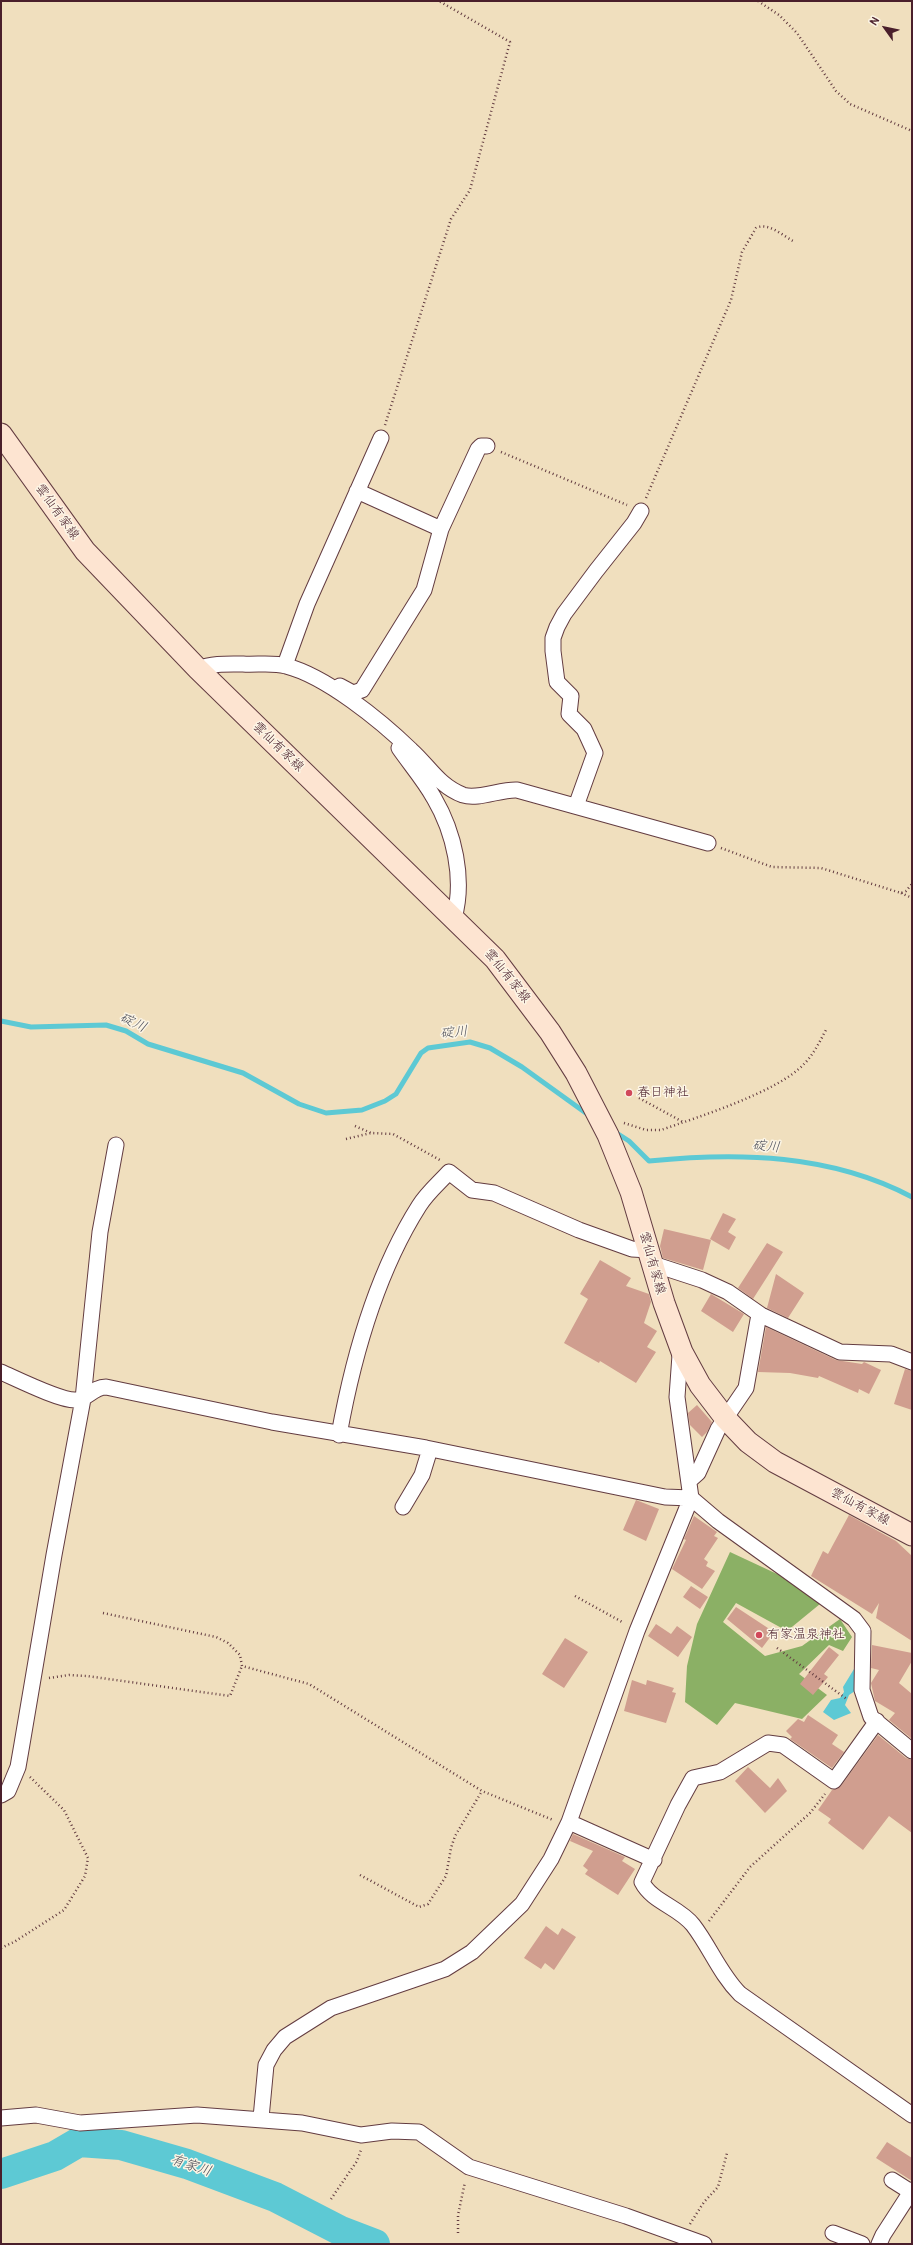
<!DOCTYPE html>
<html>
<head>
<meta charset="utf-8">
<style>
  body { margin:0 }
  #map { position:relative; width:913px; height:2245px; overflow:hidden; background:#f0dfbe; font-family:Pangolin,sans-serif }
  canvas { display:block }
  .frame { position:absolute; inset:0; border:2px solid #4a1f2b; pointer-events:none }
  .north { position:absolute; left:865px; top:8px; width:40px; height:40px; -webkit-text-stroke:3px #fcf5e5; paint-order:stroke; rotate:303deg; font-size:11px; font-weight:700; line-height:16px; text-align:center; color:#4a1f2b }
  .north::after { content:''; display:block; margin:auto; width:14px; height:18px; background:#4a1f2b; clip-path:polygon(50% 0,100% 100%,50% 72%,0 100%) }
</style>
</head>
<body>
<div id="map">
<canvas width="913" height="2245"></canvas>
<div class="frame"></div>
<div class="north">N</div>
</div>
<script>
const ctx = document.querySelector('canvas').getContext('2d');
ctx.lineJoin = 'round';
function fill(path, color) {
  ctx.fillStyle = color;
  ctx.fill(path, 'evenodd');
}
function stroke(path, color, width, dash) {
  ctx.strokeStyle = color;
  ctx.lineWidth = width;
  ctx.lineCap = dash ? 'butt' : 'round';
  ctx.setLineDash(dash || []);
  ctx.stroke(path);
}
function drawText(font, color, halo, rows, align = 'center') {
  ctx.font = font + ' Pangolin,"Klee One",sans-serif';
  ctx.lineWidth = 3;
  ctx.setLineDash([]);
  ctx.textBaseline = 'middle';
  ctx.strokeStyle = halo;
  ctx.fillStyle = color;
  for (const [text, x, y, turn = 0] of rows) {
    ctx.save();
    ctx.translate(x, y);
    ctx.rotate((+turn || 0) * Math.PI / 180);
    ctx.textAlign = isNaN(turn) ? turn : align;
    if (halo) ctx.strokeText(text, 0, 0);
    ctx.fillText(text, 0, 0);
    ctx.restore();
  }
}
const forest = new Path2D(`
  M730,1552L790,1580L820,1604L787,1631L736,1603L723,1622L765,1656L802,1646L840,1619L852,1637L843,1651L829,1645L799,1674L827,1695L802,1719L735,1703L717,1725L685,1702L687,1666L697,1624Z`);
const water = new Path2D(`
  M854,1669L855,1691L849,1695L845,1705L851,1713L834,1720L823,1712L831,1700L840,1698L844,1692L843,1687Z`);
const stream = new Path2D(`
  M1,1021L31,1027L106,1025L126,1031L148,1044L243,1073L299,1104L326,1113L362,1110L385,1101L396,1094L421,1053L428,1048L470,1042L490,1048L522,1067L590,1116
  M615,1132L629,1141L649,1161C739,1152 831,1154 912,1197`);
const river = new Path2D(`
  M1,2174L55,2156L79,2142L121,2145L187,2164L275,2197L341,2231L375,2244`);
const building = new Path2D(`
  M723,1213L736,1219L728,1232L736,1237L729,1250L710,1239Z
  M664,1229L711,1240L703,1270L663,1258L660,1246Z
  M767,1243L783,1252L753,1299L738,1288Z
  M600,1260L631,1278L626,1286L649,1294L651,1302L644,1323L657,1331L647,1347L656,1352L636,1383L600,1361L599,1363L564,1343L588,1299L580,1294Z
  M776,1274L804,1293L788,1318L767,1308Z
  M711,1294L744,1314L733,1332L701,1311Z
  M766,1327L836,1360L862,1364L864,1362L881,1370L869,1394L859,1389L858,1393L819,1376L818,1378L790,1373L758,1372Z
  M905,1369L912,1371V1410L894,1404Z
  M697,1405L712,1422L707,1432L702,1437L690,1425L688,1413Z
  M636,1500L659,1509L646,1541L623,1530Z
  M849,1515L896,1541L912,1556V1641L876,1618L879,1603L872,1614L811,1576L823,1551L828,1554Z
  M694,1516L717,1532L714,1536L718,1538L704,1559L708,1562L706,1566L715,1571L702,1589L672,1569L686,1540L684,1539Z
  M691,1586L708,1597L700,1609L683,1597Z
  M736,1607L774,1632L762,1648L727,1619Z
  M656,1624L671,1634L677,1626L692,1637L678,1657L648,1636Z
  M565,1638L588,1652L564,1688L542,1674Z
  M872,1645L912,1653V1661L899,1683L912,1694V1739L889,1720L895,1713L875,1701L871,1683L879,1670L871,1668Z
  M829,1647L839,1655L824,1674L828,1677L813,1695L800,1684Z
  M632,1680L646,1685L647,1680L674,1688L672,1692L676,1693L666,1723L624,1711Z
  M808,1715L838,1735L832,1744L844,1752L832,1768L790,1739L792,1737L786,1731L798,1719L804,1722Z
  M878,1735L906,1758L912,1760V1833L889,1816L863,1850L828,1823L831,1819L818,1810L832,1790L841,1786Z
  M748,1767L770,1788L778,1778L787,1791L765,1813L735,1781Z
  M573,1834L625,1857L622,1861L635,1869L618,1895L585,1874L588,1870L583,1866L593,1851L570,1841Z
  M546,1926L558,1935L562,1928L576,1937L554,1970L545,1963L541,1969L524,1958Z
  M887,2142L912,2158V2181L876,2158Z`);
const path = new Path2D(`
  M758,1L779,15L797,33L836,91L850,104L912,131
  M385,425L451,219L470,190L510,42L439,1
  M501,452L627,505
  M646,498L731,300L742,252L756,228C768,222 782,235 793,241
  M721,848L772,867L821,868L901,893L906,891L912,884
  M901,893L912,898
  M639,1098L683,1122
  M624,1123L646,1130H661C698,1117 778,1092 804,1064C814,1054 820,1041 827,1028
  M355,1126L371,1133
  M346,1139L371,1133L393,1134L440,1160
  M575,1596L624,1623
  M103,1613L216,1637L228,1643L240,1655L242,1666L309,1684L482,1791L553,1820
  M777,1648L848,1700
  M49,1678L69,1675L87,1676L230,1696L242,1666
  M360,1875L419,1907L428,1904L446,1876L451,1848L455,1836L482,1791
  M709,1921L750,1867L810,1813L825,1794
  M1,1948L14,1942L64,1910L85,1876L88,1858L64,1810L30,1777
  M331,2199L357,2161L361,2150
  M690,2224L704,2202L718,2187L727,2153
  M458,2233V2215L465,2182`);
const minor = new Path2D(`
  M357,491L441,529
  M285,665L307,604L381,438
  M198,669C213,663 228,664 243,664C256,665 273,662 286,666C326,676 381,721 411,750C429,766 439,786 463,795C478,800 501,789 517,790L708,843
  M340,686L353,693L362,690L424,590L441,529L478,449L481,446H487
  M399,748C410,764 424,780 434,798C454,832 465,879 454,918
  M576,806L595,753L584,729L569,714L571,696L557,682L553,651V638L557,627L564,614L596,571L634,523L641,511
  M653,1264L702,1280L728,1292L761,1315L840,1352L891,1354L912,1362
  M1,1372C17,1379 61,1401 76,1400C88,1399 93,1387 106,1387L272,1422L426,1448L665,1497L691,1498L718,1521L854,1619L863,1631L862,1690L871,1717L912,1751
  M339,1435C353,1357 376,1274 419,1206C427,1193 439,1183 449,1172L472,1190L494,1193L579,1230L632,1249L649,1250
  M689,1481L698,1473L718,1429L746,1388L758,1320L761,1315
  M403,1507L422,1475L430,1449
  M877,1721L834,1781L783,1745L768,1743L720,1772L693,1778L678,1805L642,1882C652,1902 679,1907 693,1925C710,1947 720,1974 740,1994L912,2115
  M1,1795L8,1791L18,1767L22,1744L54,1555L83,1399L100,1232L116,1145
  M569,1822L654,1860
  M1,2118L36,2115L80,2123L197,2115L302,2123L361,2135L392,2131L419,2132L469,2167L626,2216L704,2244
  M261,2118L266,2065L274,2050L285,2037L331,2008L445,1969L472,1952L522,1904L551,1859L569,1822L637,1631L691,1498L677,1397L680,1355L682,1352
  M892,2180L911,2192
  M833,2233L862,2244
  M879,2244L883,2235L912,2190`);
const secondary = new Path2D(`
  M1,434L85,551L198,669L495,959L550,1032L576,1073L608,1135L631,1192L664,1303L682,1352L700,1385L726,1419L748,1442L775,1462L912,1535`);
const markers = [
  [629,1093,4,"#d1495b"],
  [759,1635,4,"#d1495b"]
];
const streetNames = [
  ["雲仙有家線",57,512,54],
  ["雲仙有家線",278,747,44],
  ["雲仙有家線",507,976,51],
  ["雲仙有家線",652,1263,74],
  ["雲仙有家線",860,1507,28]
];
const poiNames = [
  ["春日神社",637,1093],
  ["有家温泉神社",767,1635]
];
const waterNames = [
  ["碇川",133,1023,25],
  ["碇川",454,1033,-5],
  ["碇川",766,1147,5],
  ["有家川",191,2166,18]
];
fill(forest, '#8bb065');
fill(water, '#5dc9d4');
stroke(stream, '#5dc9d4', 5);
stroke(river, '#5dc9d4', 30);
fill(building, '#d09e8f');
stroke(minor, '#633c41', 17);
stroke(secondary, '#633c41', 23);
stroke(path, '#633c41', 2.5, [1, 3]);
stroke(minor, '#fff', 15);
stroke(secondary, '#fde4d1', 21);
for (const [x, y, r, color] of markers) {
  const dot = new Path2D();
  dot.arc(x, y, r, 0, 2 * Math.PI);
  ctx.fillStyle = color;
  ctx.fill(dot);
  stroke(dot, '#fcf5e5', 1.5);
}
drawText('13px', '#4a1f2b', '#fcf5e5', streetNames);
drawText('13px', '#4a1f2b', '#fcf5e5', poiNames, 'left');
drawText('italic 14px', '#50525e', '#fcf5e5', waterNames);
</script>
</body>
</html>
